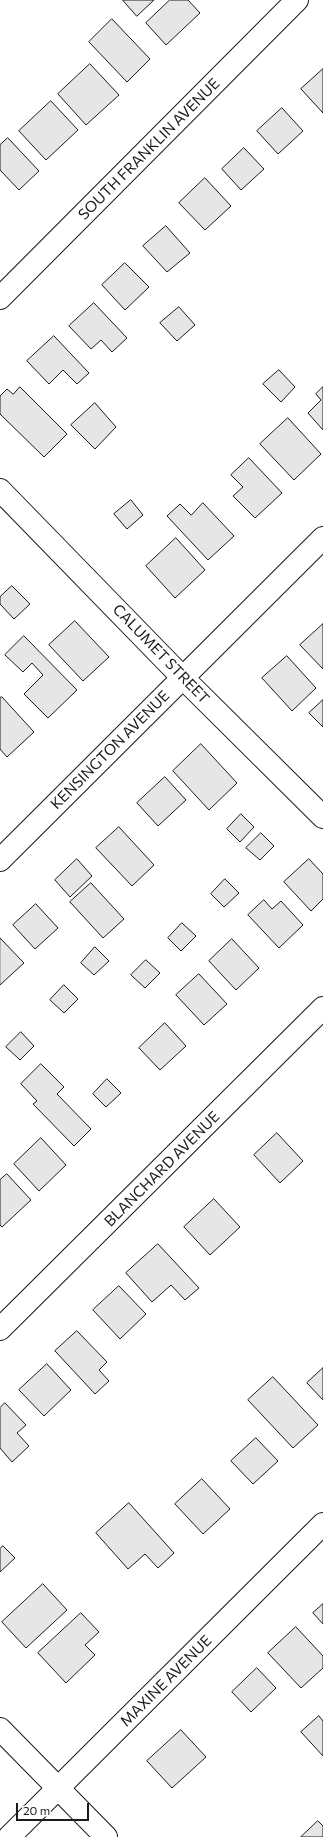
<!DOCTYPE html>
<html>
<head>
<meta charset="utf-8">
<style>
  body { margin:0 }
  #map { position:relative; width:323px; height:1837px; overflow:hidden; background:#fff; font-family:Commissioner,sans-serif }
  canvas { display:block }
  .scale { position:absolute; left:16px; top:1803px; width:73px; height:18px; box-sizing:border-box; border:2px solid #1a1a1a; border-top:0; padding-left:5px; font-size:12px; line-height:14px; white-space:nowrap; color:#1a1a1a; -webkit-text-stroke:3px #fff; paint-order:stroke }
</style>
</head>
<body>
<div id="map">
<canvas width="323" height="1837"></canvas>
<div class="scale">20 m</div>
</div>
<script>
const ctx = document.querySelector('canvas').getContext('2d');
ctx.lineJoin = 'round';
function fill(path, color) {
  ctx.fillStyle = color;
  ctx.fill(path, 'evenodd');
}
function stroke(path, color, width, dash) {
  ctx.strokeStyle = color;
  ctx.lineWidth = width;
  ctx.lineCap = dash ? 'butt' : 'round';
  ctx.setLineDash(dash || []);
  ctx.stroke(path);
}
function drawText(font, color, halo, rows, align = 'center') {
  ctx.font = font + ' Commissioner,sans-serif';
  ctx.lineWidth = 3;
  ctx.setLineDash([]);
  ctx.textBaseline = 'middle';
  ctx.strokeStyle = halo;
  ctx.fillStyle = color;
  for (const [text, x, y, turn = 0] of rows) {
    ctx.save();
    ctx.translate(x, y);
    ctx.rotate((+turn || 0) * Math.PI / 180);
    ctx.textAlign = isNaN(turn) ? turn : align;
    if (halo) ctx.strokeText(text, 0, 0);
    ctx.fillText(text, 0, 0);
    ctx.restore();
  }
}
const building = new Path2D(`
  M123,0H154L137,16Z
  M170,0H188L200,13L166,45L146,23Z
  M112,19L150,59L127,82L89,42Z
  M90,64L119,95L86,125L58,94Z
  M323,69V113L301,89Z
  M51,101L78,130L46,160L19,131Z
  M282,108L303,131L278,154L257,131Z
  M8,138L39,171L19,190L0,170V145Z
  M244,148L264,169L241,190L222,169Z
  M205,178L231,206L205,230L179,203Z
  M166,226L190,253L167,272L143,246Z
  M125,263L149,287L125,310L102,285Z
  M94,303L127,338L112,352L101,340L91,349L69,326Z
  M179,307L195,325L177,341L160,323Z
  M54,336L89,373L77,384L63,370L49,384L27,361Z
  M279,370L295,387L281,402L263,384Z
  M20,387L67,434L44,457L0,414V396L7,389L13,394Z
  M323,387V430L308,413L321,400L316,394Z
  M95,403L116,427L95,449L71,425Z
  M288,418L321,454L294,480L260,444Z
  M249,458L282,493L255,518L233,496L243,487L231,475Z
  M131,500L143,515L127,529L114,514Z
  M203,503L234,536L208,560L167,516L180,504L191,515Z
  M176,538L205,570L175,598L146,566Z
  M12,586L30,604L14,619L0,604V597Z
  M75,621L109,657L83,681L49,645Z
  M323,624V669L300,645Z
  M24,636L77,690L48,718L24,694L43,675L32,663L23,672L5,655Z
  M287,656L316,688L292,711L262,678Z
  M2,697L34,732L7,757L0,749V698Z
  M323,700V727L309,713Z
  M201,744L237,783L209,810L173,771Z
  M165,777L186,800L158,826L137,803Z
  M241,814L254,827L240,842L227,829Z
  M119,827L154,865L132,886L96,848Z
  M261,833L274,846L260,860L246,848Z
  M77,859L92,876L70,897L55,880Z
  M309,859L323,874V899L311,911L284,882Z
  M225,879L239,893L224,907L211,894Z
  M91,883L124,919L103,938L70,902Z
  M264,900L272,909L281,901L303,925L279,948L248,915Z
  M36,904L58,928L35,949L13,925Z
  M182,923L196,936L181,951L168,938Z
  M0,938L24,963L0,985Z
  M232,939L259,968L236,990L209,961Z
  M95,947L109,961L94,975L81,963Z
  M146,960L160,973L145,988L131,975Z
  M199,974L227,1004L204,1025L176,995Z
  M64,985L78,999L64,1013L50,1000Z
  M165,1023L186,1046L160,1070L139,1048Z
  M21,1032L34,1046L20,1060L6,1047Z
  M41,1064L64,1087L57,1094L91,1129L74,1146L33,1104L37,1101L21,1084Z
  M107,1079L121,1093L106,1107L93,1094Z
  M277,1133L303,1161L280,1183L254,1155Z
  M41,1138L66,1165L39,1191L14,1164Z
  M7,1174L31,1200L2,1227L0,1225V1180Z
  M214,1199L240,1227L210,1255L184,1227Z
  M158,1244L199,1288L185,1300L171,1285L152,1302L126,1273Z
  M119,1286L146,1314L120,1339L93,1310Z
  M77,1331L107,1362L99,1370L109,1381L95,1394L55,1351Z
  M47,1364L71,1390L44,1416L19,1390Z
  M323,1368V1400L307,1383Z
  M273,1377L318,1425L293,1448L248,1400Z
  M5,1403L26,1425L17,1433L29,1446L12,1462L0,1448V1408Z
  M256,1438L278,1461L253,1484L231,1461Z
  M202,1479L230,1509L203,1534L175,1504Z
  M129,1503L174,1553L158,1568L145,1554L128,1569L96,1533Z
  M3,1546L15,1558L0,1572V1549Z
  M43,1584L67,1610L26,1648L2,1622Z
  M323,1604V1624L313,1613Z
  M81,1613L99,1632L85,1645L95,1655L66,1683L38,1653Z
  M296,1627L323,1656V1668L301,1688L268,1653Z
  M257,1668L276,1688L251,1712L232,1692Z
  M319,1716L323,1721V1756L301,1732Z
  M181,1730L206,1757L172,1788L147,1761Z
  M318,1821L323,1826V1837H301Z`);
const minor = new Path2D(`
  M0,298L297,0
  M0,490L183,678L323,817
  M0,860L323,538
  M0,1329L323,1008
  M9,1837L323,1524`);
const secondary = new Path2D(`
  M0,1729L106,1837`);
const streetNames = [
  ["SOUTH FRANKLIN AVENUE",149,149,-45],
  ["CALUMET STREET",161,654,46],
  ["KENSINGTON AVENUE",110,750,-45],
  ["BLANCHARD AVENUE",162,1169,-45],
  ["MAXINE AVENUE",166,1681,-45]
];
fill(building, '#e6e6e6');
stroke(building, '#1a1a1a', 1);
stroke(minor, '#1a1a1a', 24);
stroke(secondary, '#1a1a1a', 24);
stroke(minor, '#fff', 22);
stroke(secondary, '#fff', 22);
drawText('15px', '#1a1a1a', '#fff', streetNames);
</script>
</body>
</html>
